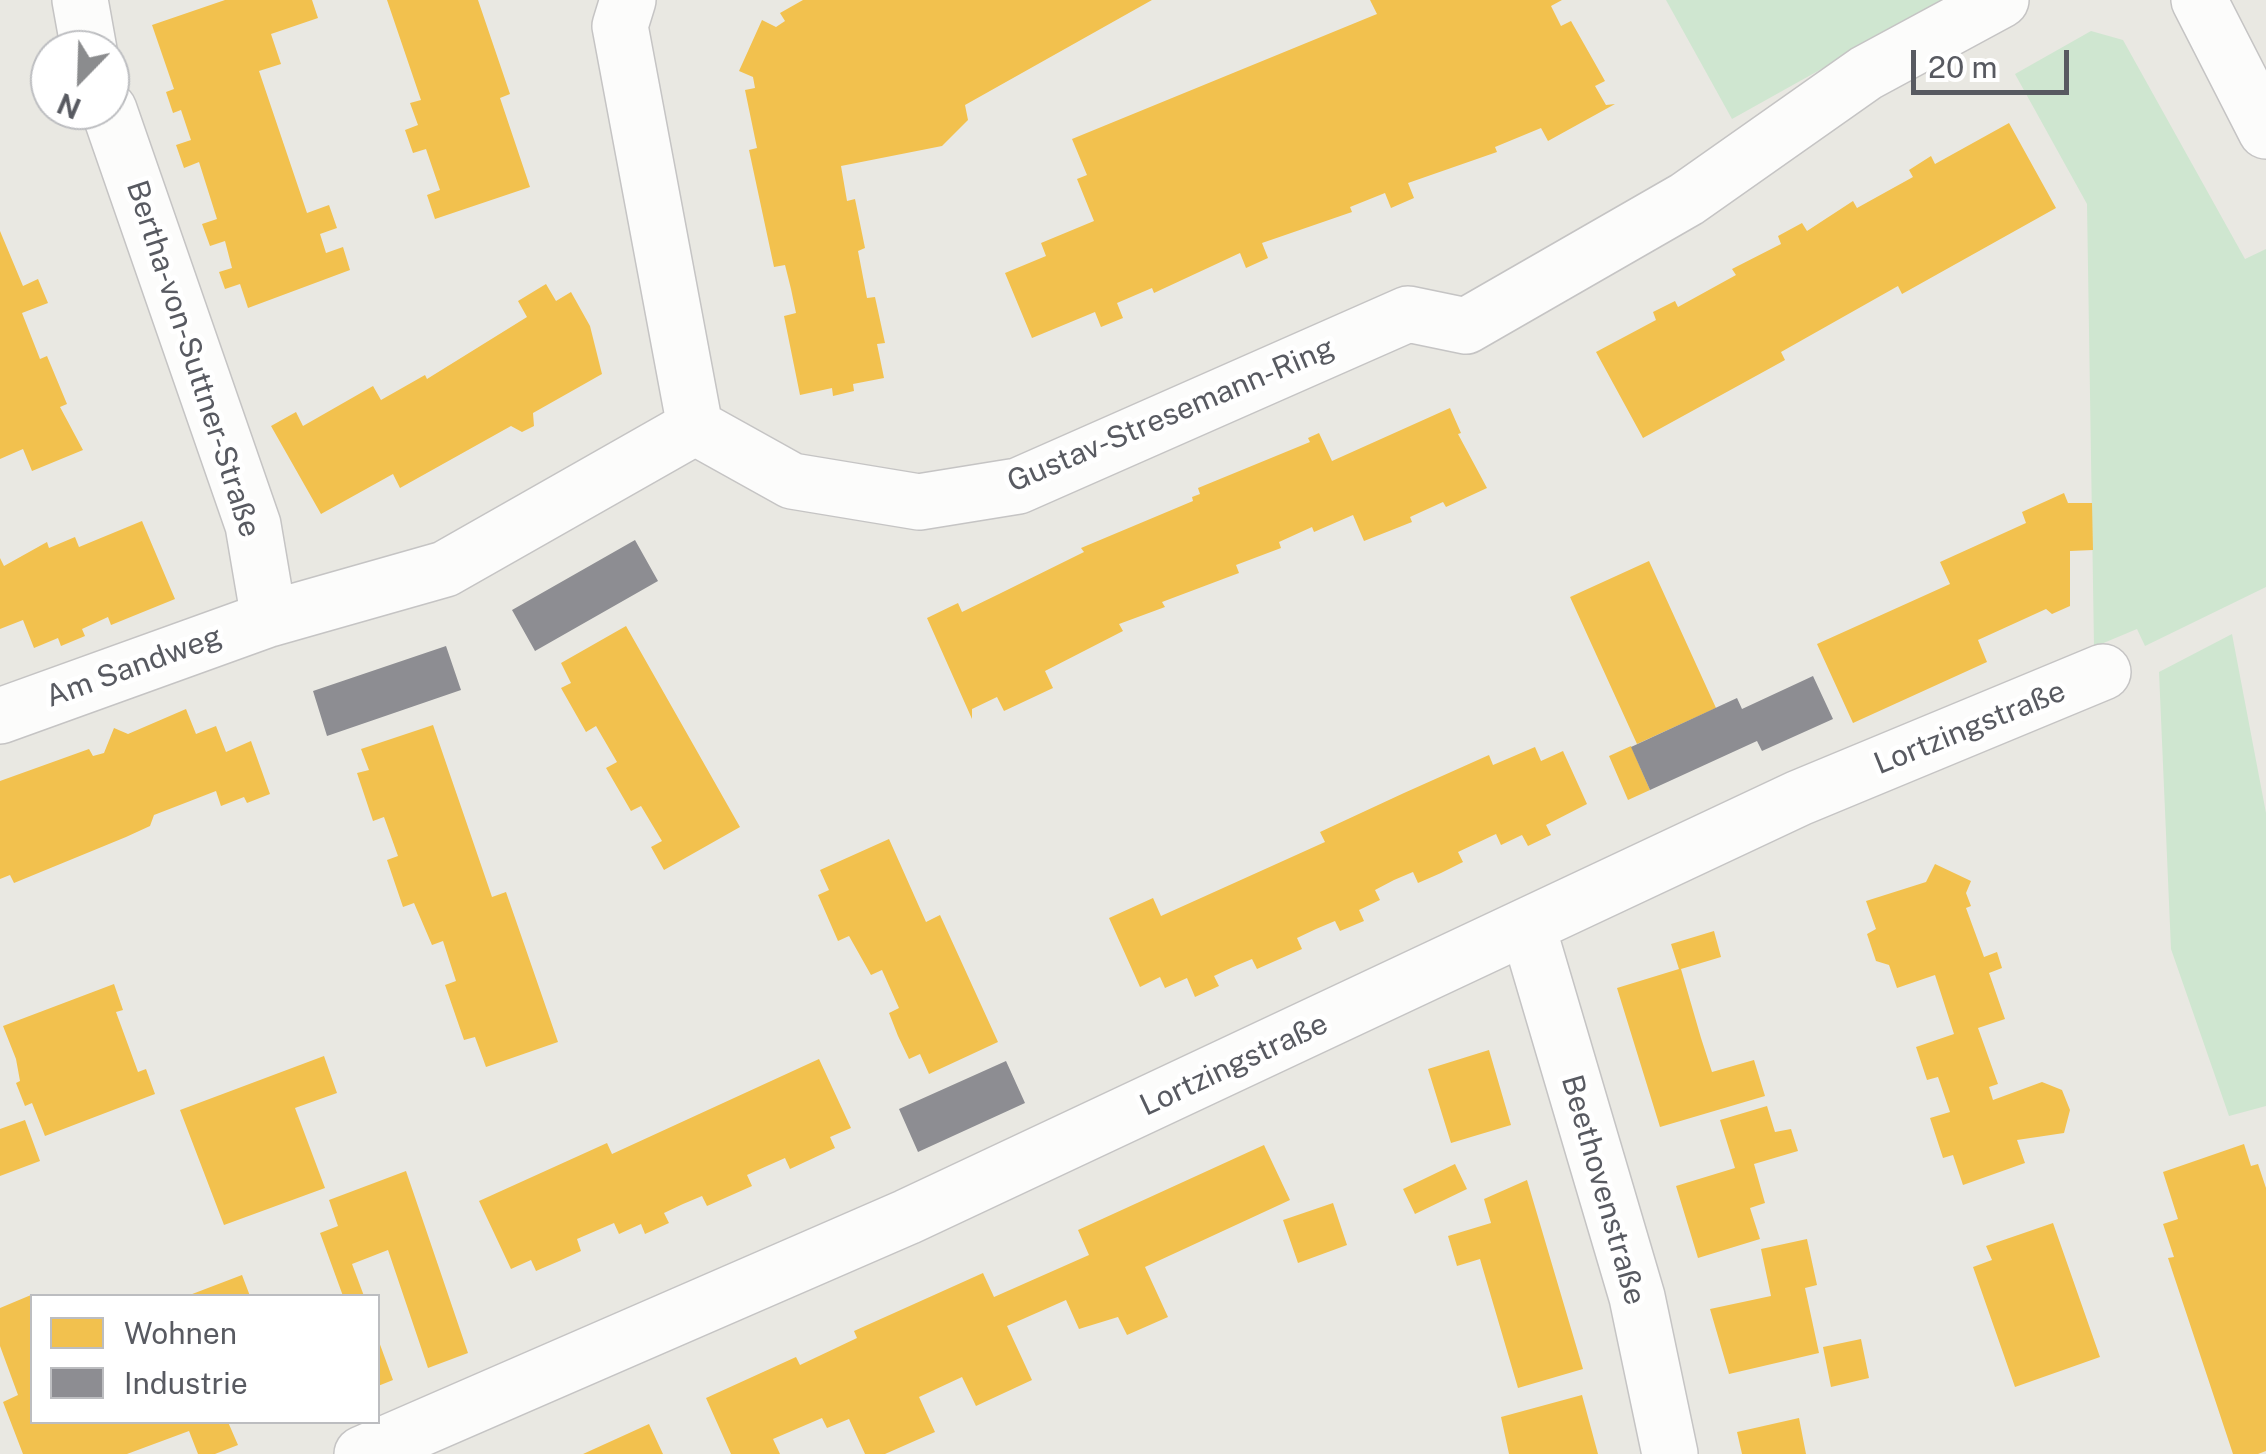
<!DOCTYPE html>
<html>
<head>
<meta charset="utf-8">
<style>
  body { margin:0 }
  #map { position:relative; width:2266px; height:1454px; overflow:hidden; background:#e9e8e2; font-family:"Public Sans",sans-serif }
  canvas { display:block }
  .legend { position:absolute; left:30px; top:1294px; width:350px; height:130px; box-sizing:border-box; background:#fff; border:2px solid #bcbdc0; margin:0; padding:12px 18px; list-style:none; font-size:30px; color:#585a61 }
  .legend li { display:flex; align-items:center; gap:20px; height:50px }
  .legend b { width:50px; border:2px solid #bcbdc0 }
  .north { position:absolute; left:30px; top:30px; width:100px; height:100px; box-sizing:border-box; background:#fff; border:2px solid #bcbdc0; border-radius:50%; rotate:203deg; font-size:28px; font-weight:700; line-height:40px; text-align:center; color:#585a61 }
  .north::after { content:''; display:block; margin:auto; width:35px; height:45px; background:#8b8c8e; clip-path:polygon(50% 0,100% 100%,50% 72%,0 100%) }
  .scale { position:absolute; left:1911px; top:50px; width:158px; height:45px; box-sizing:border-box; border:5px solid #585a61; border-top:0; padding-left:12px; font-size:30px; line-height:35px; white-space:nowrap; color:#585a61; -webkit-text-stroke:8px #fff; paint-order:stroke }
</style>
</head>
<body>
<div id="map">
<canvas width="2266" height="1454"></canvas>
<ul class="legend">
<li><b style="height:28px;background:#f2c14e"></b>Wohnen</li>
<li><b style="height:28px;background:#8d8d92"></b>Industrie</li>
</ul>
<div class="north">N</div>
<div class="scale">20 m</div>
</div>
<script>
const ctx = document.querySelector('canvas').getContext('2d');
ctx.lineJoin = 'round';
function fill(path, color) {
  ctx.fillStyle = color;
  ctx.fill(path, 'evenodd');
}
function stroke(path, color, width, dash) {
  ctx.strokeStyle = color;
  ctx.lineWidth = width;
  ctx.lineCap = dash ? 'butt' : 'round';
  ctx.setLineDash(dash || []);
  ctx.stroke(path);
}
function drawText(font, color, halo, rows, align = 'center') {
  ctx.font = font + ' "Public Sans",sans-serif';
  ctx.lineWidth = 10;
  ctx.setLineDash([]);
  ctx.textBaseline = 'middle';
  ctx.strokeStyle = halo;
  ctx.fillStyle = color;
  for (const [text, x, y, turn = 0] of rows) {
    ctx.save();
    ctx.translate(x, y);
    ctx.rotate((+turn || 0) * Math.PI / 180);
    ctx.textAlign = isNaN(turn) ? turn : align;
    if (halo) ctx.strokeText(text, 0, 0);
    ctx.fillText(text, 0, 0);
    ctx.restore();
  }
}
const green = new Path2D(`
  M1666,0H1945L1732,119Z
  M2091,31L2123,40L2245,259L2266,249V587L2145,646L2137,629L2094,647L2087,204L2015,74Z
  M2232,634L2266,813V1106L2229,1116L2171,949L2159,672Z`);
const homes = new Path2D(`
  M225,0H312L318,18L271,34L281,64L259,71L307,213L329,205L337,228L320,234L326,253L343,247L350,270L248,308L240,284L225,289L219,272L232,268L225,241L210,246L202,224L217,219L199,162L184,168L176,145L191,140L181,110L173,113L166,92L174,89L152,25Z
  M387,0H478L510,94L500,98L530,187L435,219L427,195L440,190L426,149L413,153L405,130L418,125L410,103L421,100Z
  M803,0H1152L965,105L968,120L942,146L841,166L847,201L855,199L865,248L858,251L867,298L875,297L885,343L877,344L884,378L853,384L854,391L833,396L832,388L800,395L784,316L796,313L791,289L785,265L774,267L749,150L757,148L745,90L755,88L753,77L739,71L762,20L776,27L785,21L780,13Z
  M1370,0H1562L1551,6L1561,26L1571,21L1605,81L1595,86L1606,105L1615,104L1548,141L1541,128L1495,147L1497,152L1408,183L1414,198L1391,208L1385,193L1350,207L1352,212L1262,243L1268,258L1246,268L1240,253L1154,293L1152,288L1117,303L1123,318L1101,327L1095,312L1032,338L1005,273L1046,256L1041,243L1094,221L1077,179L1087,175L1072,139L1377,14Z
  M2009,123L2056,208L1902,294L1898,286L1781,352L1785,360L1643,438L1596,352L1656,320L1653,312L1675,301L1678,307L1736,275L1732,269L1781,244L1778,236L1802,223L1807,231L1853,201L1857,208L1913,177L1909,170L1931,156L1935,164Z
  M0,231L23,286L38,279L48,303L22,313L40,359L47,356L67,404L60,407L83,450L32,471L23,449L0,459Z
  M546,284L556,301L571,292L590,326L602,374L533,413L534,426L522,432L511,426L400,488L393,474L321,514L271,426L296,412L303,426L373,386L381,400L425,375L427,379L527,317L518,301Z
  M1450,408L1461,433L1458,434L1487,488L1446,507L1443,502L1410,517L1412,522L1364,541L1353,515L1314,532L1312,527L1279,542L1281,548L1236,565L1239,573L1162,602L1165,607L1119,624L1123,631L1045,671L1053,688L1004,711L997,697L972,709V719L927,618L958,603L962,612L999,594L1084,552L1081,548L1193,501L1192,497L1200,494L1198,488L1310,442L1308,438L1319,433L1332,461Z
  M2064,493L2068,503H2092L2093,550L2070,551V606L2052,614L2046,609L1978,640L1987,662L1853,723L1817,644L1950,584L1940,562L2026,523L2022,512Z
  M142,521L175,599L111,625L108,617L82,629L85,636L61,646L58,638L34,648L23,620L0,629V558L4,566L47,542L49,548L75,537L79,547Z
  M1649,561L1716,708L1637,744L1570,597Z
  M626,626L740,827L664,870L651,847L662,841L641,806L631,811L606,768L617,762L596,726L586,732L561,688L571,683L561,663Z
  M186,709L196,734L216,726L226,752L251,741L270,794L247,803L244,797L221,806L216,791L154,815L150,826L126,837L14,883L10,875L0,879V781L89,749L93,756L104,753L114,728L128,734Z
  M433,725L492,897L506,892L558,1042L486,1067L475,1037L464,1040L445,985L456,981L443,941L432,945L414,903L403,907L387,860L398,856L384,817L373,821L357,773L369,770L361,749Z
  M1631,746L1650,790L1628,800L1609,756Z
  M1535,747L1541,761L1563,751L1587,804L1546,825L1551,835L1528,846L1522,835L1501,845L1496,834L1458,852L1463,862L1441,873L1418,883L1413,872L1394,880L1375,890L1380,900L1359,910L1364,921L1340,931L1335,921L1316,929L1297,938L1302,949L1257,969L1252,959L1233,967L1214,976L1219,986L1195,997L1187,978L1165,988L1160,977L1140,987L1109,918L1153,898L1161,916L1325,842L1320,832L1404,793L1489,755L1493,765Z
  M889,839L926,922L940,915L998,1042L929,1074L920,1054L909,1059L898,1036L889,1013L899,1008L882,970L871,975L849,936L838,941L818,895L829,890L820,870Z
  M1935,864L1971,881L1966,893L1971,906L1966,908L1984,957L1997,952L2002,968L1989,973L2005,1019L1978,1028L1998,1084L1989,1087L1993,1100L2042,1082L2062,1090L2070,1110L2064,1133L2017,1140L2025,1163L1963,1185L1953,1155L1943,1158L1930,1118L1950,1112L1938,1077L1927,1080L1916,1047L1954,1034L1935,975L1897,988L1889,965L1876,961L1867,934L1876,929L1866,901L1926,882Z
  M1714,931L1721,957L1681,969L1701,1038L1712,1072L1754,1060L1765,1096L1660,1127L1617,988L1679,969L1671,944Z
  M114,984L123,1010L116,1012L138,1072L146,1069L155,1094L45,1136L32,1103L25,1106L16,1083L20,1081L16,1059L3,1026Z
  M1489,1050L1511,1125L1451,1143L1428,1069Z
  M324,1056L337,1093L295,1108L325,1188L224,1225L180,1110Z
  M819,1059L851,1128L830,1137L835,1148L790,1169L785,1158L767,1166L747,1175L752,1186L707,1206L702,1196L683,1204L664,1213L669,1223L645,1234L641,1224L619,1234L614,1223L577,1239L581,1251L559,1261L536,1271L531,1260L511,1269L479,1201L607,1143L612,1154Z
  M1767,1106L1775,1132L1791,1129L1798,1151L1754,1164L1765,1203L1750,1208L1760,1239L1698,1258L1676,1186L1735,1168L1720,1120Z
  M25,1120L40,1161L0,1176V1129Z
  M2244,1144L2251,1166L2258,1164L2266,1188V1451L2258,1454H2233L2168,1258L2174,1257L2163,1224L2178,1219L2163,1172Z
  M1264,1145L1290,1200L1145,1267L1168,1317L1127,1335L1118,1317L1079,1329L1066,1300L1007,1326L1032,1380L976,1406L962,1377L919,1397L935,1432L885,1454H865L849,1419L827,1428L822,1418L773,1439L780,1454H731L706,1398L796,1357L800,1365L857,1338L854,1331L983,1273L994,1297L1089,1255L1078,1230Z
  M1455,1164L1467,1189L1415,1214L1403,1189Z
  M406,1171L468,1353L428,1368L388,1250L352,1264L364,1296H343L320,1233L338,1226L329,1200Z
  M1527,1180L1583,1369L1518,1388L1480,1259L1457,1266L1448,1236L1491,1223L1484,1199Z
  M1333,1203L1347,1245L1298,1263L1283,1220Z
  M2053,1223L2100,1357L2015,1387L1973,1267L1992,1260L1986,1246Z
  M1807,1239L1817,1285L1805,1288L1819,1353L1729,1374L1710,1309L1771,1296L1761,1249Z
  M242,1275L250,1296H187Z
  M31,1295L32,1422H228L238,1445L215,1454H198L189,1431L127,1454H23L3,1402L18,1395L0,1346V1308Z
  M378,1339L393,1380L378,1386Z
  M1861,1339L1869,1378L1831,1387L1823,1347Z
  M1582,1395L1598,1454H1509L1501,1417Z
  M1799,1418L1806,1454H1742L1737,1432Z
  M649,1424L663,1454H583Z`);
const industry = new Path2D(`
  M635,540L658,581L535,651L512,610Z
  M446,646L461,690L327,736L313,691Z
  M1813,676L1833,719L1762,751L1757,741L1650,790L1631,747L1737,698L1742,709Z
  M1006,1061L1025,1103L918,1152L899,1109Z`);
const street = new Path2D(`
  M80,0L89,50
  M628,0L620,26L695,427L792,481L919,502L1018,486L1408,314L1466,326L1687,199L1866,73L2001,0
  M2199,0L2266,131
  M109,110L253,525L269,619L445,569L695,427
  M0,716L269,619
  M1528,928L1637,1297L1670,1454
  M362,1454L907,1217L1799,798L2103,672`);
const streetNames = [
  ["Bertha-von-Suttner-Straße",193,359,72],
  ["Gustav-Stresemann-Ring",1171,415,-23],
  ["Am Sandweg",134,667,-20],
  ["Lortzingstraße",1970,728,-22],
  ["Lortzingstraße",1234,1065,-25],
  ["Beethovenstraße",1603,1190,74]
];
fill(green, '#cfe6d0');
fill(homes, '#f2c14e');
fill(industry, '#8d8d92');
stroke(street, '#c5c4c4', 58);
stroke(street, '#fcfcfb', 55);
drawText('30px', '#585a61', '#fff', streetNames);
</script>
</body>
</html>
